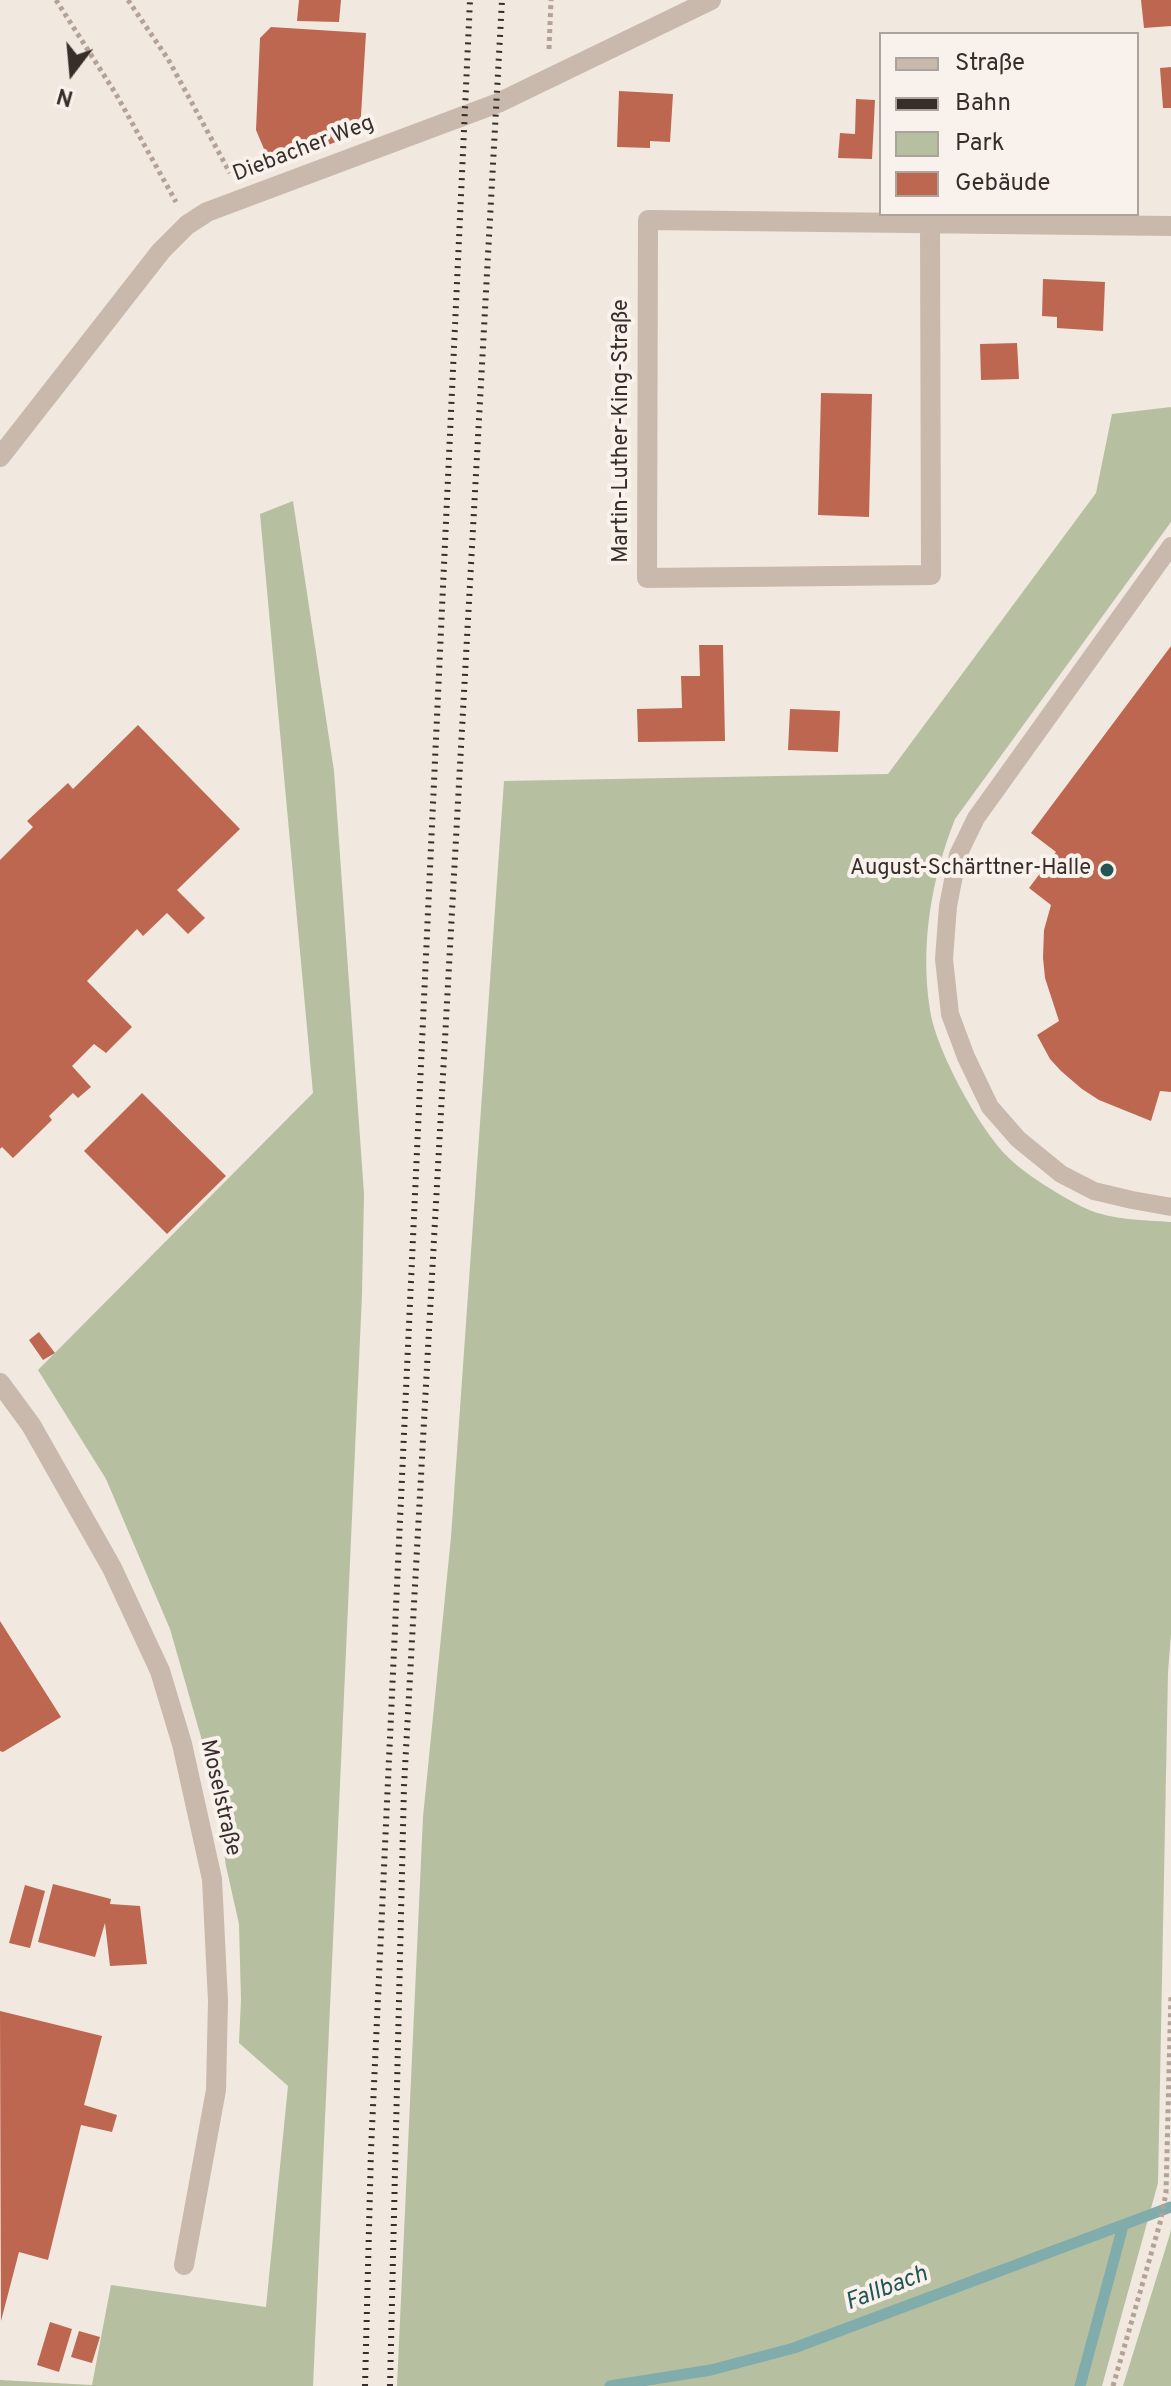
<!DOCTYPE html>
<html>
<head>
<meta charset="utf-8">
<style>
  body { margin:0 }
  #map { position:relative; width:1171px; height:2386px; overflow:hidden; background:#f1e8df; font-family:Overpass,sans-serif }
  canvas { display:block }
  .legend { position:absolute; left:879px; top:32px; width:260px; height:184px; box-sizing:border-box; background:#f9f2ec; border:2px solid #aba49e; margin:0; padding:10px 14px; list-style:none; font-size:24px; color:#372e2a }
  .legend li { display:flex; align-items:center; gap:16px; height:40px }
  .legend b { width:40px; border:2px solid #aba49e }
  .north { position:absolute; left:32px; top:32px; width:80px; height:80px; -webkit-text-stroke:6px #f9f2ec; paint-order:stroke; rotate:196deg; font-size:22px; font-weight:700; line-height:32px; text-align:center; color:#372e2a }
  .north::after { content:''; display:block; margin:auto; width:28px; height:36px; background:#372e2a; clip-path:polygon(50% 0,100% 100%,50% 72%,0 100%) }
</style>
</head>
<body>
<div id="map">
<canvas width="1171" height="2386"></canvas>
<ul class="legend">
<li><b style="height:10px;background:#c9b8ac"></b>Straße</li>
<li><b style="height:10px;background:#372e2a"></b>Bahn</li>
<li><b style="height:22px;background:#b6bfa0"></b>Park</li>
<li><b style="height:22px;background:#bd6751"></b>Gebäude</li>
</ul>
<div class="north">N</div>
</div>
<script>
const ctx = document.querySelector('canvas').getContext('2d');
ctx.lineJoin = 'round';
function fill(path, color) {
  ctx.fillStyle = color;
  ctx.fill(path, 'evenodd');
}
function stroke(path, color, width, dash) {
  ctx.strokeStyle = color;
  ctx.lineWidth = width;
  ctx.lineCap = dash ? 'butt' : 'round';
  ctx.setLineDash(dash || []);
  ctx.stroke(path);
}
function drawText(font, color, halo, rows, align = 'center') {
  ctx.font = font + ' Overpass,sans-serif';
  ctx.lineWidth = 8;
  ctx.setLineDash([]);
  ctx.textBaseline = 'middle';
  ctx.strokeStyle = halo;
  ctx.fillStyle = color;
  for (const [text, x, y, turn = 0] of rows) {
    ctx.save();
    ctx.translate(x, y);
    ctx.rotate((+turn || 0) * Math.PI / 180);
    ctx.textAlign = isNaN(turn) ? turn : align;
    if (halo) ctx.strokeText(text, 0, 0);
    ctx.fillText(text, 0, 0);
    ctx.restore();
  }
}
const green = new Path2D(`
  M1171,407V522L955,819C931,880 920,945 930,1010C936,1050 978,1126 1006,1155C1021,1172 1065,1199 1087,1209C1112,1220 1144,1220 1171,1222V1634L1168,1672L1158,2183L1102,2386H397L423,1817L451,1537L504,781L888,774L1096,493L1112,414Z
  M293,501L334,771L364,1194L362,1294L313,2386H0V2380L92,2385L111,2285L266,2307L288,2086L239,2043L241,2000L239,1924L226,1866L219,1817L201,1737L170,1629L106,1479L38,1370L313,1093L260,514Z
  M1171,2228V2386H1123L1170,2234Z`);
const stream = new Path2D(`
  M610,2386L711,2370L794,2348L1171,2207
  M1080,2386L1123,2226`);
const building = new Path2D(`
  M299,0H341L339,22L297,21Z
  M1141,0H1171V26L1144,28Z
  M271,27L366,33L360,132L272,168L256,130L260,38Z
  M1171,67V108H1163L1160,68Z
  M619,91L673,94L670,142L650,141V148L617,147Z
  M856,99L875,100L872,159L838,158L840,133L855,134Z
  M1043,279L1105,282L1103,331L1057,328V317L1042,316Z
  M1017,343L1019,379L981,380L980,344Z
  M821,393L872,394L869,517L818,515Z
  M699,645H723L725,741L638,742L637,709L682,708L681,676H700Z
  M1171,646V1092L1160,1091L1151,1121L1099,1100L1082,1089L1061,1071L1050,1059L1037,1035L1059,1021L1045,978L1043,958L1044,930L1051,905L1029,888L1056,852L1031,833Z
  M790,709L840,711L838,752L788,750Z
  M138,725L240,829L177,890L205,918L188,934L167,913L143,936L137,929L87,981L132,1027L106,1053L94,1044L72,1066L91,1087L78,1098L73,1093L49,1116L52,1120L13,1158L2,1147L0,1149V860L33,827L27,821L68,783L73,789Z
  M142,1093L226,1176L167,1234L84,1151Z
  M39,1332L55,1353L43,1360L29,1340Z
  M0,1621L61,1717L3,1752L0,1751Z
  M53,1884L111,1899L110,1904L140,1906L147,1964L110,1966L105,1923L95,1957L38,1942Z
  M25,1885L45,1891L30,1948L9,1943Z
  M0,2011L102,2036L84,2105L117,2115L112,2132L81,2125L48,2260L19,2252L1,2321Z
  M50,2322L72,2329L59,2372L37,2365Z
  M79,2331L100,2337L92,2363L71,2357Z`);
const path = new Path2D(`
  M56,0L116,94L176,202
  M128,0L168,59L230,173
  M549,49L551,0
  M1113,2386L1160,2223L1166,2193L1171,1994`);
const lane = new Path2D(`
  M1171,546L976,818L958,855L948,906L944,959L950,1014L966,1057L990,1107L1018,1139L1061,1174L1094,1191L1132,1200L1171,1207`);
const street = new Path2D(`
  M930,223L931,575L647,578L648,220L1171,226
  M0,457L161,251L187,225L207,212L498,103L711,0
  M0,1383L31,1425L112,1568L160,1671L182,1744L212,1879L218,2001L216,2090L184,2265`);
const rail = new Path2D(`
  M365,2386L371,2150L470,0
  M390,2386L404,1786L502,0`);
const markers = [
  [1107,870,8,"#235556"]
];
const streetNames = [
  ["Diebacher Weg",304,150,-21],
  ["Martin-Luther-King-Straße",623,431,-90],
  ["Moselstraße",219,1798,77]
];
const poiNames = [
  ["August-Schärttner-Halle",1091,870]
];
const waterNames = [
  ["Fallbach",887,2290,-21]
];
fill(green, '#b6bfa0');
stroke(stream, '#80acac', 11);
fill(building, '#bd6751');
stroke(path, '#b4a296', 5, [4, 4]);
stroke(lane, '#c9b8ac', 18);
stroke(street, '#c9b8ac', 20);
stroke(rail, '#372e2a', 6, [2, 6]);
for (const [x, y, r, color] of markers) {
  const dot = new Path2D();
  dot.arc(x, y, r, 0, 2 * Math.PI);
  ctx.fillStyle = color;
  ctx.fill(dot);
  stroke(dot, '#f9f2ec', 3);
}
drawText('22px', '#372e2a', '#f9f2ec', streetNames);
drawText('22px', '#372e2a', '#f9f2ec', poiNames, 'right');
drawText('italic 24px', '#235556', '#f9f2ec', waterNames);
</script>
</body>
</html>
